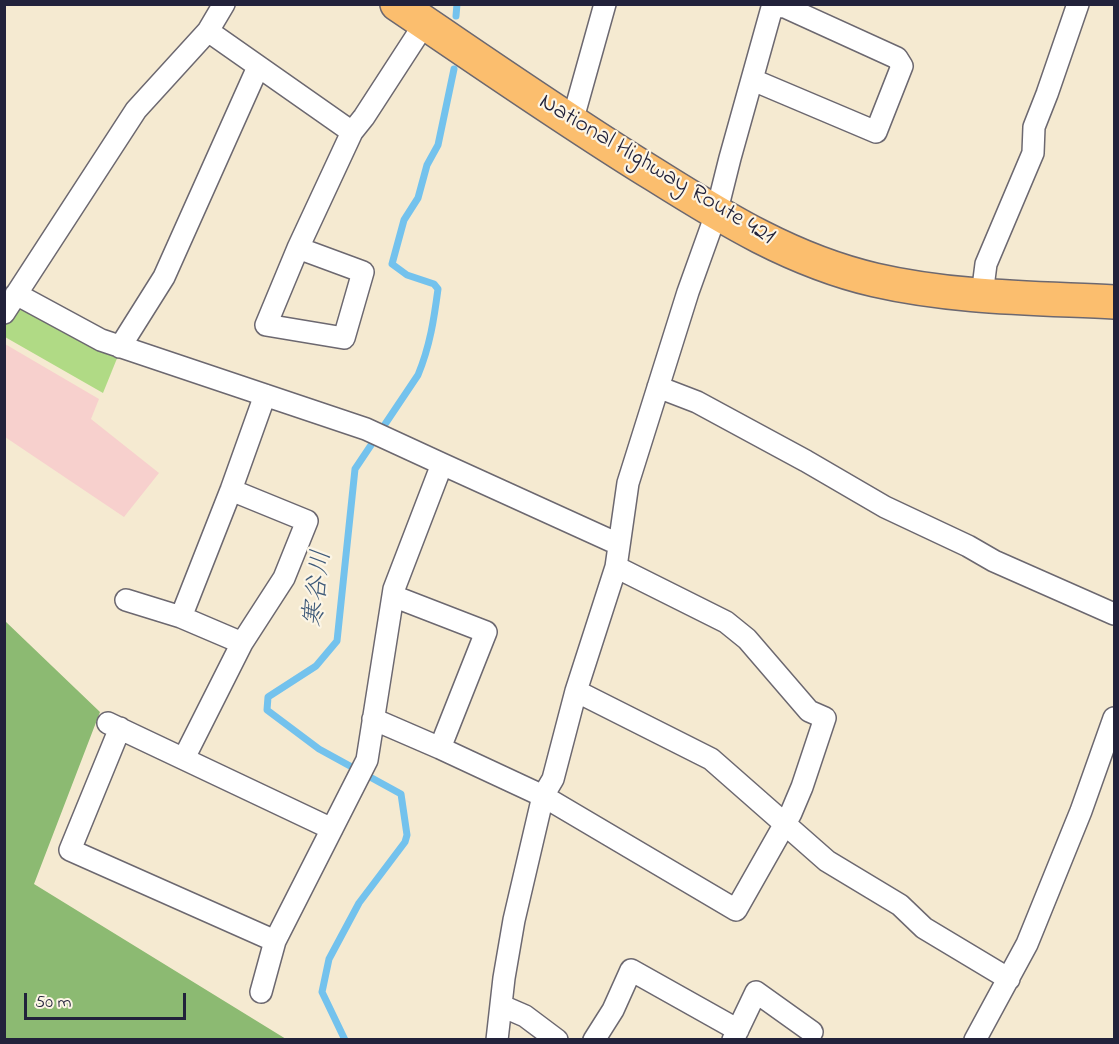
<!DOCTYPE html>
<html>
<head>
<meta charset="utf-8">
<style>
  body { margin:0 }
  #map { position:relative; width:1119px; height:1044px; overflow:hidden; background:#f5ead1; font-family:"Indie Flower",sans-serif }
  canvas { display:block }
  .frame { position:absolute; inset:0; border:6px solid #22223b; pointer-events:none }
  .scale { position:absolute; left:24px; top:993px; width:162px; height:27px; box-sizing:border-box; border:3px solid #22223b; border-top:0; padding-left:8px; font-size:18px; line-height:21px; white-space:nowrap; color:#22223b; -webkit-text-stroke:4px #fcf5e5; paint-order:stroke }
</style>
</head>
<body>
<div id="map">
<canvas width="1119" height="1044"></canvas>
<div class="frame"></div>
<div class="scale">50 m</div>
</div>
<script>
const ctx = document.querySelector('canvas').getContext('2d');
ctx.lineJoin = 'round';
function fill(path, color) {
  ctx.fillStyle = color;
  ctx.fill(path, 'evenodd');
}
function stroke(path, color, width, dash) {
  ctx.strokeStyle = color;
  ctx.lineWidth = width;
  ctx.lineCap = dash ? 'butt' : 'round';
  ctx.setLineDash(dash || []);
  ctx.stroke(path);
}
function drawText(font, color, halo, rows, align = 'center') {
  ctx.font = font + ' "Indie Flower","Klee One",sans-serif';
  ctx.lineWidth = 4.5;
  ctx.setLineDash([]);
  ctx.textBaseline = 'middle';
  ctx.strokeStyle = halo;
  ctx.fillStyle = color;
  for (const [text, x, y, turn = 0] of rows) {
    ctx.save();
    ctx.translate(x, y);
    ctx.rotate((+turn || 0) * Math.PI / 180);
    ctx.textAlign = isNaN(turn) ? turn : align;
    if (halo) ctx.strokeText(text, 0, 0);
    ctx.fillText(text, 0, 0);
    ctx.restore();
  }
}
const built = new Path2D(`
  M5,344L99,399L91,419L159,473L124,517L5,437Z`);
const green = new Path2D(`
  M18,299L120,351L103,393L5,337V324Z`);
const forest = new Path2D(`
  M5,621L100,712L34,884L286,1039H5Z`);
const stream = new Path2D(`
  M456,16L457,4
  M345,1040L322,992L329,959L359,903L405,842L407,835L401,794L319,749L267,710L268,697L316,666L337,641L355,469L418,375C430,346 434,319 438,289L434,284L407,275L392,264L404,220L418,198L427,165L438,145L454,69`);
const minor = new Path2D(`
  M208,31L352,132
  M753,80L876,132L902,66L897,58L785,7L773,6
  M572,122L605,4
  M298,248L363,272L344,338L266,325L298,248L352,132L364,117L425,23
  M16,294L101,340L366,429L442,464L618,544
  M982,295L986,264L1033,153L1034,127L1047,94L1078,4
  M4,313L136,110L208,31L224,4
  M120,347L164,277L258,67
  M658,387L697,402L806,461L885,507L968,546L994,561L1114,614
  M393,596L486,632L440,748
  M126,600L181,617L242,643
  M181,617L231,490L265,395
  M576,691L711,759L827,861L900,905L924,928L1009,979
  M373,719L440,748L543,796L736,910L791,813L802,787L825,718L809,711L747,639L726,622L616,567
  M108,723L332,829
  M120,728L70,850L275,941
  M184,758L242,643L284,578L307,521L231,490
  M261,992L275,941L367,760L394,589L442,464
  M502,1006L525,1016L557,1040
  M497,1040L504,978L514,920L543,796L553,779L576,691L616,567L628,483L688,292L716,214L730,158L773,4
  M594,1040L613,1010L631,970L738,1030
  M733,1040L756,992L812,1032
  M975,1040L1027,944L1081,811L1114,718`);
const trunk = new Path2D(`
  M397,4C483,62 567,121 655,175C725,219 793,261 875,280C953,298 1035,298 1114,302`);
const streetNames = [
  ["National Highway Route 421",656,171,31]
];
const waterNames = [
  ["寒谷川",320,589,-83]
];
fill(built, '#f7d0cd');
fill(green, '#b0da85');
fill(forest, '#8cba72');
stroke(stream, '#73c2ed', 7);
stroke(minor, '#6c6870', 24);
stroke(trunk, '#6c6870', 36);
stroke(minor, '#fff', 21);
stroke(trunk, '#fbbe6e', 33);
drawText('24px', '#22223b', '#fcf5e5', streetNames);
drawText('italic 26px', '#3e5a79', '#fcf5e5', waterNames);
</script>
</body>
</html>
